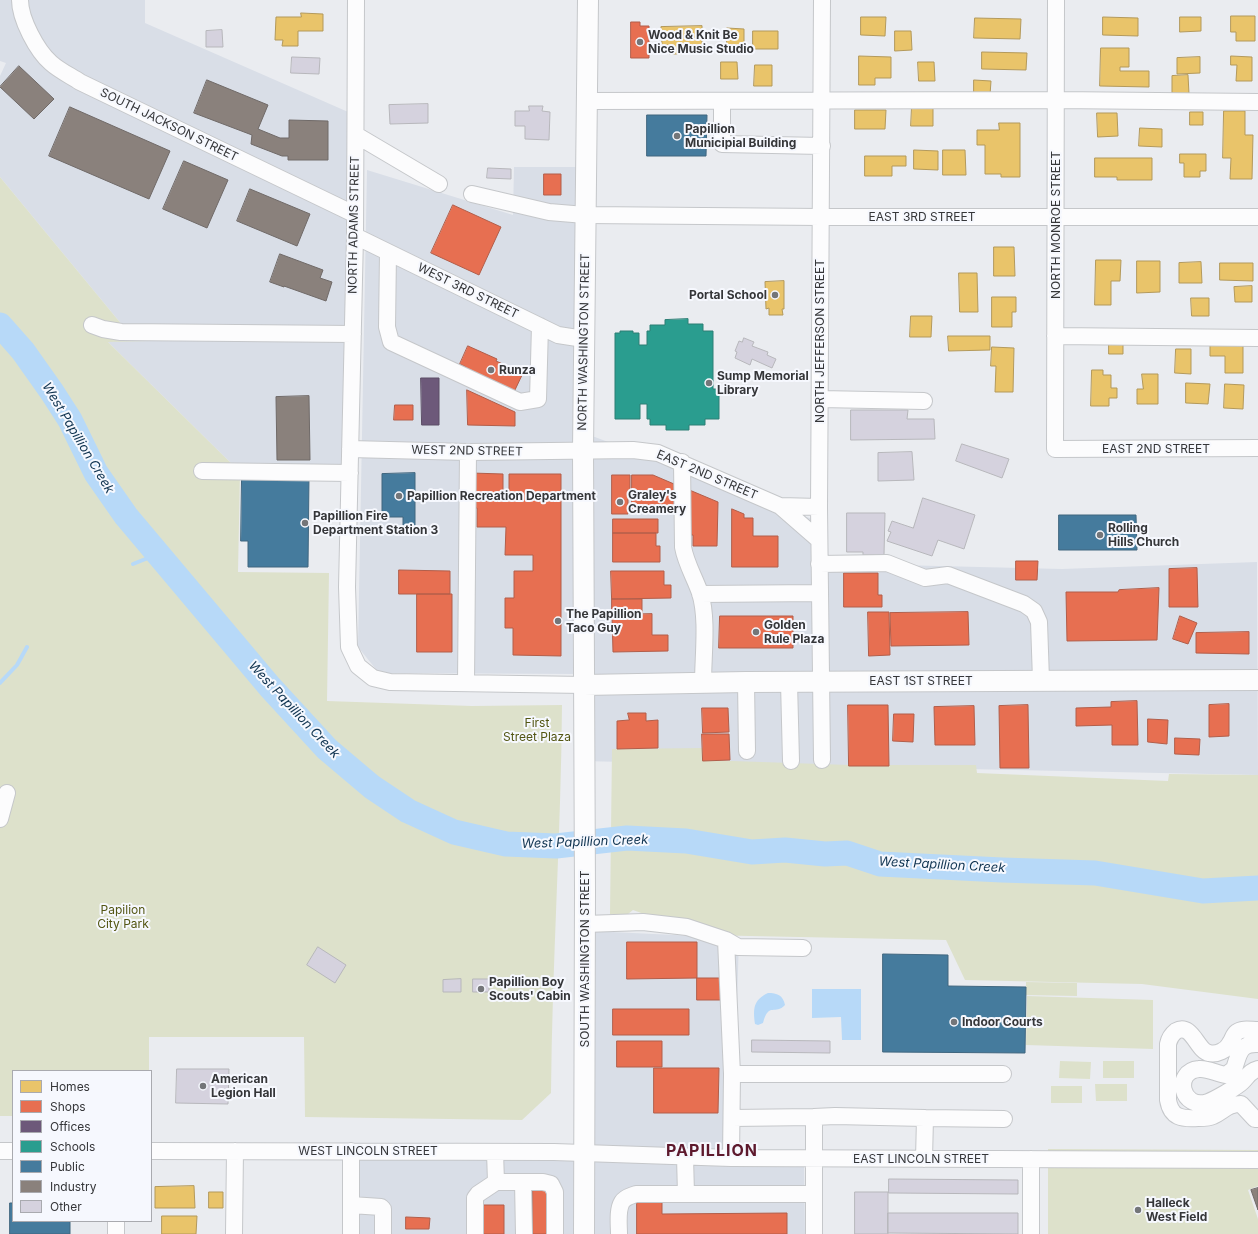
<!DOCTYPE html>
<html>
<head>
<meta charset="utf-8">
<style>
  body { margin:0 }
  #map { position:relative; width:1258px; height:1234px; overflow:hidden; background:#eaecf0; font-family:Inter,sans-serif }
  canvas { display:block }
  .legend { position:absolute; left:12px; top:1070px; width:140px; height:152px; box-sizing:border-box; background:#f6f8fe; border:1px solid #a9aaaf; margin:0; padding:5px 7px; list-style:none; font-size:12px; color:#353639 }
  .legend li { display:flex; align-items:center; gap:8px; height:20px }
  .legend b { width:20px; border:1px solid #a9aaaf }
</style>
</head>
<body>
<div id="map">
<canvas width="1258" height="1234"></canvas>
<ul class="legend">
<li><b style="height:11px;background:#e9c46a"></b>Homes</li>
<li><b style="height:11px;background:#e76f51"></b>Shops</li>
<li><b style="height:11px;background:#6d597a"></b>Offices</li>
<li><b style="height:11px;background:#2a9d8f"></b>Schools</li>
<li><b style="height:11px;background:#457b9d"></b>Public</li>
<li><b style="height:11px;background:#8a817c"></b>Industry</li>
<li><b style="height:11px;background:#d5d2de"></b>Other</li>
</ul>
</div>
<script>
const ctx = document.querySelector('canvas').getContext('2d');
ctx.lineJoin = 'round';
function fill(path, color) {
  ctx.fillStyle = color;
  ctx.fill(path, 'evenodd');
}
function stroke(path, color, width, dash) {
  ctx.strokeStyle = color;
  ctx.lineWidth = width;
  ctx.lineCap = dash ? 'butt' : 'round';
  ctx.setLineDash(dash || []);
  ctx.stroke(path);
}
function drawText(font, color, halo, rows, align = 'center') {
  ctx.font = font + ' Inter,sans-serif';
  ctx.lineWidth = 4;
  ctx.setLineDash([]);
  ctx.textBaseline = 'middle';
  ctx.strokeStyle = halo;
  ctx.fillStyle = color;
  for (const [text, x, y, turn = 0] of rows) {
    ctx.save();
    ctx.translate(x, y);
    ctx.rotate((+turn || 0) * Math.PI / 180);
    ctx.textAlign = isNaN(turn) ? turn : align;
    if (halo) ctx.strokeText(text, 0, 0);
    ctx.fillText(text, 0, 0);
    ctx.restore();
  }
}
const built = new Path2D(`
  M0,0H145V23L355,115L350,473L240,472L108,342L123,326L0,177V76L6,63L0,61Z
  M514,167H586L579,431L812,519L815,563L1062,569L1257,562L1258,775L579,761L580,674L379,673L358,647L367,170L513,215Z
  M590,931L739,938L732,1165H804L805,1234H358V1146H591Z`);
const green = new Path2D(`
  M0,177L123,326H149V341L108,342L240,472L238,572L329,573L327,701L472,706L562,705C561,834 552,964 551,1093L522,1120L305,1117L304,1037H149V1071H13V1116H0Z
  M703,748V760L849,765H976L977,773L1168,781L1169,774L1258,775V999L1142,984L965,980L946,940L701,935L633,910L628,914H610L612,749Z
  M1026,982L1077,983V996L1026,995Z
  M1027,996L1153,1000V1049L1026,1045Z
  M1060,1061L1091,1062L1090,1079L1059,1078Z
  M1103,1061H1134V1078H1103Z
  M1095,1084H1127V1101H1096Z
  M1051,1086H1082V1103H1051Z
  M1048,1149L1258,1150V1186L1248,1190L1258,1219V1234H1048Z`);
const water = new Path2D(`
  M812,989H861V1040H842L841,1017L812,1018Z
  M768,993C777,993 783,995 785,1005C775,1016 769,1001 763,1023L758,1025L755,1024C753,1009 753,1000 768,993Z`);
const homes = new Path2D(`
  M301,13L323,14V31H298V46H282L283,40H275L276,17H301Z
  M1231,16H1255V41H1236V32H1231Z
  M861,17H886L885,36L861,35Z
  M1103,17L1138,18V36L1103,35Z
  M1180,17H1201V31L1180,32Z
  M975,18L1021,19L1020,39L974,38Z
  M702,26V46L682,47V54H669V45H662L661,27Z
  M727,28L744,29V47H727Z
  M753,31H778V49H753Z
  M895,31H911L912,50L895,51Z
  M1101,48H1129V67H1120V71H1149V87L1100,86Z
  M982,52L1027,53L1026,70L982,69Z
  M859,56L891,57V78H875V85H859Z
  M1231,56L1252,57V81H1236L1237,65H1231Z
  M1200,57V73L1177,74V58Z
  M721,62H737L738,79H721Z
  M918,62H934L935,81H919Z
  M755,65H772V86H754Z
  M1188,75L1189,94H1172V76Z
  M974,80L991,81L990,95L974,94Z
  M912,106H933V126H911Z
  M855,110H886L885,129H855Z
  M1224,111H1245V135H1253L1252,179H1230L1231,158H1223Z
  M1190,112H1203V125H1190Z
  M1097,113H1117L1118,136L1098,137Z
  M999,123H1020V177H1001V174H985V145H977V130H999Z
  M1140,128L1162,129V147L1139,146Z
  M914,150L938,151V170L914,169Z
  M943,150H965L966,175H943Z
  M1180,154H1206V171H1200V177H1184V163H1180Z
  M865,156H906V166H892V176H865Z
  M1095,158H1152V180H1117V177H1095Z
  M994,247H1014L1015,276H994Z
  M1096,260H1121L1120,281H1111V305H1095Z
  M1137,261H1160V292L1137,293Z
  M1201,262L1202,283H1179V263Z
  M1220,263H1253V281L1220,280Z
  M959,273H977L978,312H960Z
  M784,281V309H782L783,315H769V308L766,309L765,282Z
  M1252,286V302H1235L1234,287Z
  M992,297H1016V312H1012V327H992Z
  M1191,298H1209V316H1192Z
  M911,316H932L931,337H910Z
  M948,336H990V350L949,351Z
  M1109,341H1123V354H1109Z
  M1243,341V373H1225V356H1210V342Z
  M992,347L1014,348L1013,392H995L996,366H991Z
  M1176,349H1191V374L1175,373Z
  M1092,370H1103V375H1111V388H1117V398H1109V406H1091Z
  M1142,374H1158V404H1137V389H1143Z
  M1186,383L1210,384L1208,404L1186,403Z
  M1225,384L1244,385L1243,409L1224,408Z
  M194,1186L195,1208H155V1187Z
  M209,1192H223V1208H209Z
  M162,1216H197L196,1234H162Z`);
const shops = new Path2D(`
  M631,22H640V26H649V58H631Z
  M544,174H561V195H544Z
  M453,205L501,227L479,275L431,253Z
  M468,346L497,359L496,361L523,373L514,392L464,372L466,367L460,364Z
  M467,390L515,412V426L468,425Z
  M395,405H413V420H394Z
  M471,473L503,474V497H509V474H561V656L513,655V628H505V598H514V571H533V555H505L506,527H477V508H471Z
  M612,475H630V490H628V514H612Z
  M632,475H653L674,484V508L632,509Z
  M687,489L718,502L717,546H693V535H687Z
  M732,509L744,514V518H753V536H778V567H732Z
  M613,519H658V533H613Z
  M613,533H656V546H660V562H613Z
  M1016,561H1038L1037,580H1016Z
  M1197,568L1198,607H1169V569Z
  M399,570L450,571V594H399Z
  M611,571H664V585H671V598L612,599Z
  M844,573H878V595H882V607H844Z
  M1159,588L1157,640L1067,641L1066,592H1118L1119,590Z
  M417,594H452V652H417Z
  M612,599H642V614L612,615Z
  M868,612H889L890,655L869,656Z
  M968,612L969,645L891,646L890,613Z
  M652,614V635H668V651L613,652L612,615Z
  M720,616H793V648H719Z
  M1180,616L1197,623L1188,644L1173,639Z
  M1249,632V654L1196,653V633Z
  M1137,701L1138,745H1112V725L1076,726V708L1111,707V702Z
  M1229,704V736L1209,737V705Z
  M848,705H888L889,766H849Z
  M1028,705L1029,768H1000L999,706Z
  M974,706L975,745H935L934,707Z
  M702,708H728L729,732L703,733Z
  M628,713H646V721L658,720V748L617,749V721L629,720Z
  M894,714H914L913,742L893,741Z
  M1148,719L1168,720L1167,744L1148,742Z
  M702,734H729L730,760L703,761Z
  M1175,738L1200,739L1199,755L1175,754Z
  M627,942H697V978L627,979Z
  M697,978H722V1000H697Z
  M613,1009H689V1035H613Z
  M617,1041H662V1067H617Z
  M654,1068H719L718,1113H654Z
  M533,1188H548L547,1234H533Z
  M637,1200H662V1214L787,1213V1234H637Z
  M479,1205H504V1234H479Z
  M406,1217L430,1218L429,1229H406Z`);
const offices = new Path2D(`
  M421,378H439V425H422Z`);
const schools = new Path2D(`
  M688,319V324H703V331H713V389H719V419H705V425H689V430H666V425H650V419H647V404H640V419H615V333H620V331H633V333H639V345H647V331H650V325H665V320Z`);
const public = new Path2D(`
  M647,115H707L706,156H647Z
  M415,473V531H403V517H382V474Z
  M242,476H309L308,567H248V541H241Z
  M1059,515H1136L1137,550H1059Z
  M883,954L948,955V986L1026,987L1025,1053L883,1052Z
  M10,1203H13V1221H70V1234H10Z`);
const industry = new Path2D(`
  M19,66L54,99L34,119L0,87Z
  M207,80L268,105L258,129L280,138H289V120L328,121V160H288V156H282L251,144L252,135L194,113Z
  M70,107L170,151L149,199L49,156Z
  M184,161L228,180L207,228L163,209Z
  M250,189L310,214L297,246L237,221Z
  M280,254L323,270L320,278L332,282L326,301L284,286V287L270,282Z
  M309,396L310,460H277L276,397Z
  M1258,1188V1210L1251,1190Z`);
const stream = new Path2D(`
  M133,564L158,554
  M0,683L17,665L27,647`);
const river = new Path2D(`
  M0,325L23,351L52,392L70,420L96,473L126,516L270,687L327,749L372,787L408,811L454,832L506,844L556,846L627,838L686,841L752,852L785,850L825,854L847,853L880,864L1002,870L1095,873L1203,891L1258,888`);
const building = new Path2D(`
  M222,30L223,47H206V31Z
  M292,57L320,58L319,74L291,73Z
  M428,104V123L390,124L389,105Z
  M529,106H543L542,111L550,112L549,140L525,139V126H515V111H529Z
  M488,168L511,169V179L487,178Z
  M744,338L754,342L752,346L768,352L767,355L776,359L772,368L752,359L750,365L735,358L737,352L735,351L739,341L742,342Z
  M851,410H908L907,419H934L935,439L851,440Z
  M962,444L1009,459L1002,478L956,461Z
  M912,452L914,480L878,481V453Z
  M923,498L975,515L964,549L938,540L932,556L887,541L891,532L888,531L892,521L913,528Z
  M847,513H885L884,555H863V552H847Z
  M318,947L346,965L335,983L307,965Z
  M461,979V992H443V980Z
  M473,979H489V992H473Z
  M752,1040L830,1041V1053L752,1052Z
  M177,1069H229L228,1104L176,1103Z
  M889,1179L1018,1180V1194L889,1193Z
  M855,1192H888V1234H855Z
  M888,1213H1018V1234L888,1233Z`);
const minor = new Path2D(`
  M20,0C20,19 37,51 51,63C60,71 71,76 80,82L354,214
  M356,0L355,236L347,587L349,647L358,666L373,678L390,682L584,685
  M1056,0L1055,449L1258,448
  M587,101L1056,100L1258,102
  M722,101V144L822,146
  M356,135L439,184
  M472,194L549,212L585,215L821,217H1258
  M355,236L558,335L584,339
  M388,253L387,327L391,342L520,402L538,399L540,326
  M92,325L103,329L121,332L353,334
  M1055,336L1258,338
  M820,399L924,401
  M350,449L468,452L633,450L658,453L780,506L819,540
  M682,462L683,547C686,564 695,578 700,593C708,618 703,656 703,683
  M202,471L350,473
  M780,506L819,507
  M819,564L887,563L925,578L948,575L1024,604L1034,611L1039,622L1041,680
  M700,594L820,593
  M746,682L747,751
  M789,682L791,761
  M466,683L468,452
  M822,760L819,507L822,0
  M0,819L7,793
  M585,924L643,922L687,927L726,940L738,947L803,948
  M726,940L732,1074L731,1158
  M1258,1030C1251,1030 1242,1028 1237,1032C1233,1035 1233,1039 1230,1043C1227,1050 1217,1055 1209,1053C1197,1051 1192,1022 1176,1031C1171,1035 1169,1039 1168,1044V1100C1171,1118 1182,1119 1198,1118C1203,1118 1209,1118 1213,1116C1224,1111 1227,1104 1241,1104L1255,1119H1258
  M1258,1044C1239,1043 1239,1055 1234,1069L1226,1075C1217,1074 1208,1068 1199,1069C1173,1071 1181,1111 1208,1102C1214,1100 1237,1087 1242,1082C1248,1076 1250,1071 1258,1069
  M732,1074H1003
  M814,1117L835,1116L925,1118L924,1159
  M732,1118L814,1117V1234
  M925,1118L1004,1119
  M0,1151H13
  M151,1151L554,1152L731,1158L1258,1160
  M351,1151V1234
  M495,1152L496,1182H543L551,1184L555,1192V1234
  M685,1157L686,1194
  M1031,1159V1234
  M523,1182L524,1234
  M351,1205L381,1207L383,1209V1234
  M116,1221V1234
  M234,1234L235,1151
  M475,1234V1198L478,1194L496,1182
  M619,1234C619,1225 617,1210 622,1202C625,1197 631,1196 636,1194H814`);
const major = new Path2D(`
  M584,685L746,682L1258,680
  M584,1234L585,892L583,450L588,0`);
const markers = [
  [640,42,4,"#747679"],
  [677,136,4,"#747679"],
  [775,295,4,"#747679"],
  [491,370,4,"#747679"],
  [709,383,4,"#747679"],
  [399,496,4,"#747679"],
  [620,502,4,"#747679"],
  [305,523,4,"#747679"],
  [1100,535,4,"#747679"],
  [558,621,4,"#747679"],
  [756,632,4,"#747679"],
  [481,989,4,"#747679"],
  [954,1022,4,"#747679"],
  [203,1086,4,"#747679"],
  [1138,1210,4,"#747679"]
];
const poiNames = [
  ["Wood & Knit Be",648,35],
  ["Nice Music Studio",648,49],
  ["Papillion",685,129],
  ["Municipial Building",685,143],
  ["Portal School",767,295,"right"],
  ["Runza",499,370],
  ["Sump Memorial",717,376],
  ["Library",717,390],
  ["Graley's",628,495],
  ["Creamery",628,509],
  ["Papillion Recreation Department",407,496],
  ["Papillion Fire",313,516],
  ["Department Station 3",313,530],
  ["Rolling",1108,528],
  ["Hills Church",1108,542],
  ["The Papillion",566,614],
  ["Taco Guy",566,628],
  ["Golden",764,625],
  ["Rule Plaza",764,639],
  ["Papillion Boy",489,982],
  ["Scouts' Cabin",489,996],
  ["Indoor Courts",962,1022],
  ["American",211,1079],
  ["Legion Hall",211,1093],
  ["Halleck",1146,1203],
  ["West Field",1146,1217]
];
const streetNames = [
  ["SOUTH JACKSON STREET",169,125,26],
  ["EAST 3RD STREET",922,217],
  ["NORTH ADAMS STREET",354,225,-89],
  ["NORTH MONROE STREET",1056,225,-90],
  ["WEST 3RD STREET",468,291,26],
  ["NORTH JEFFERSON STREET",820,341,-90],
  ["NORTH WASHINGTON STREET",584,342,-89],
  ["EAST 2ND STREET",1156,449],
  ["WEST 2ND STREET",467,451,1],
  ["EAST 2ND STREET",707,475,23],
  ["EAST 1ST STREET",921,681],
  ["SOUTH WASHINGTON STREET",585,959,-90],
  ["WEST LINCOLN STREET",368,1151],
  ["EAST LINCOLN STREET",921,1159]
];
const parkNames = [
  ["First",537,723],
  ["Street Plaza",537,737],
  ["Papilion",123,910],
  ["City Park",123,924]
];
const waterNames = [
  ["West Papillion Creek",78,438,59],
  ["West Papillion Creek",294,710,47],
  ["West Papillion Creek",585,842,-2],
  ["West Papillion Creek",942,865,3]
];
const districtNames = [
  ["PAPILLION",712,1151]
];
fill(built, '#d9dee7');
fill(green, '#dde1cb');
fill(water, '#b7d9f8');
fill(homes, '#e9c46a');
stroke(homes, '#b3995b', 1);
fill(shops, '#e76f51');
stroke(shops, '#b25e4a', 1);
fill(offices, '#6d597a');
stroke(offices, '#5c4e66', 1);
fill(schools, '#2a9d8f');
stroke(schools, '#2d7e75', 1);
fill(public, '#457b9d');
stroke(public, '#40667f', 1);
fill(industry, '#8a817c');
stroke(industry, '#706a68', 1);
stroke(stream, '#b7d9f8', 4);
stroke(river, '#b7d9f8', 25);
fill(building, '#d5d2de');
stroke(building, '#b7b7bb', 1);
stroke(minor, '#c5c7ca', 18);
stroke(major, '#c5c7ca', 22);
stroke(minor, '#fcfcfd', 16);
stroke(major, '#fcfcfd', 20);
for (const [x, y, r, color] of markers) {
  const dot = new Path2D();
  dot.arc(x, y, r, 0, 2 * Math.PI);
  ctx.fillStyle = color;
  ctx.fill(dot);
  stroke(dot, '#f6f8fe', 1.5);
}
drawText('bold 12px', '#353639', '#f6f8fe', poiNames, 'left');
drawText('12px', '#353639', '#f6f8fe', streetNames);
drawText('12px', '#535613', '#f6f8fe', parkNames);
drawText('italic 13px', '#103451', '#f6f8fe', waterNames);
ctx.letterSpacing = '1px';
drawText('bold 16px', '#5d192d', '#f6f8fe', districtNames);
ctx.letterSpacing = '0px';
</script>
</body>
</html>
